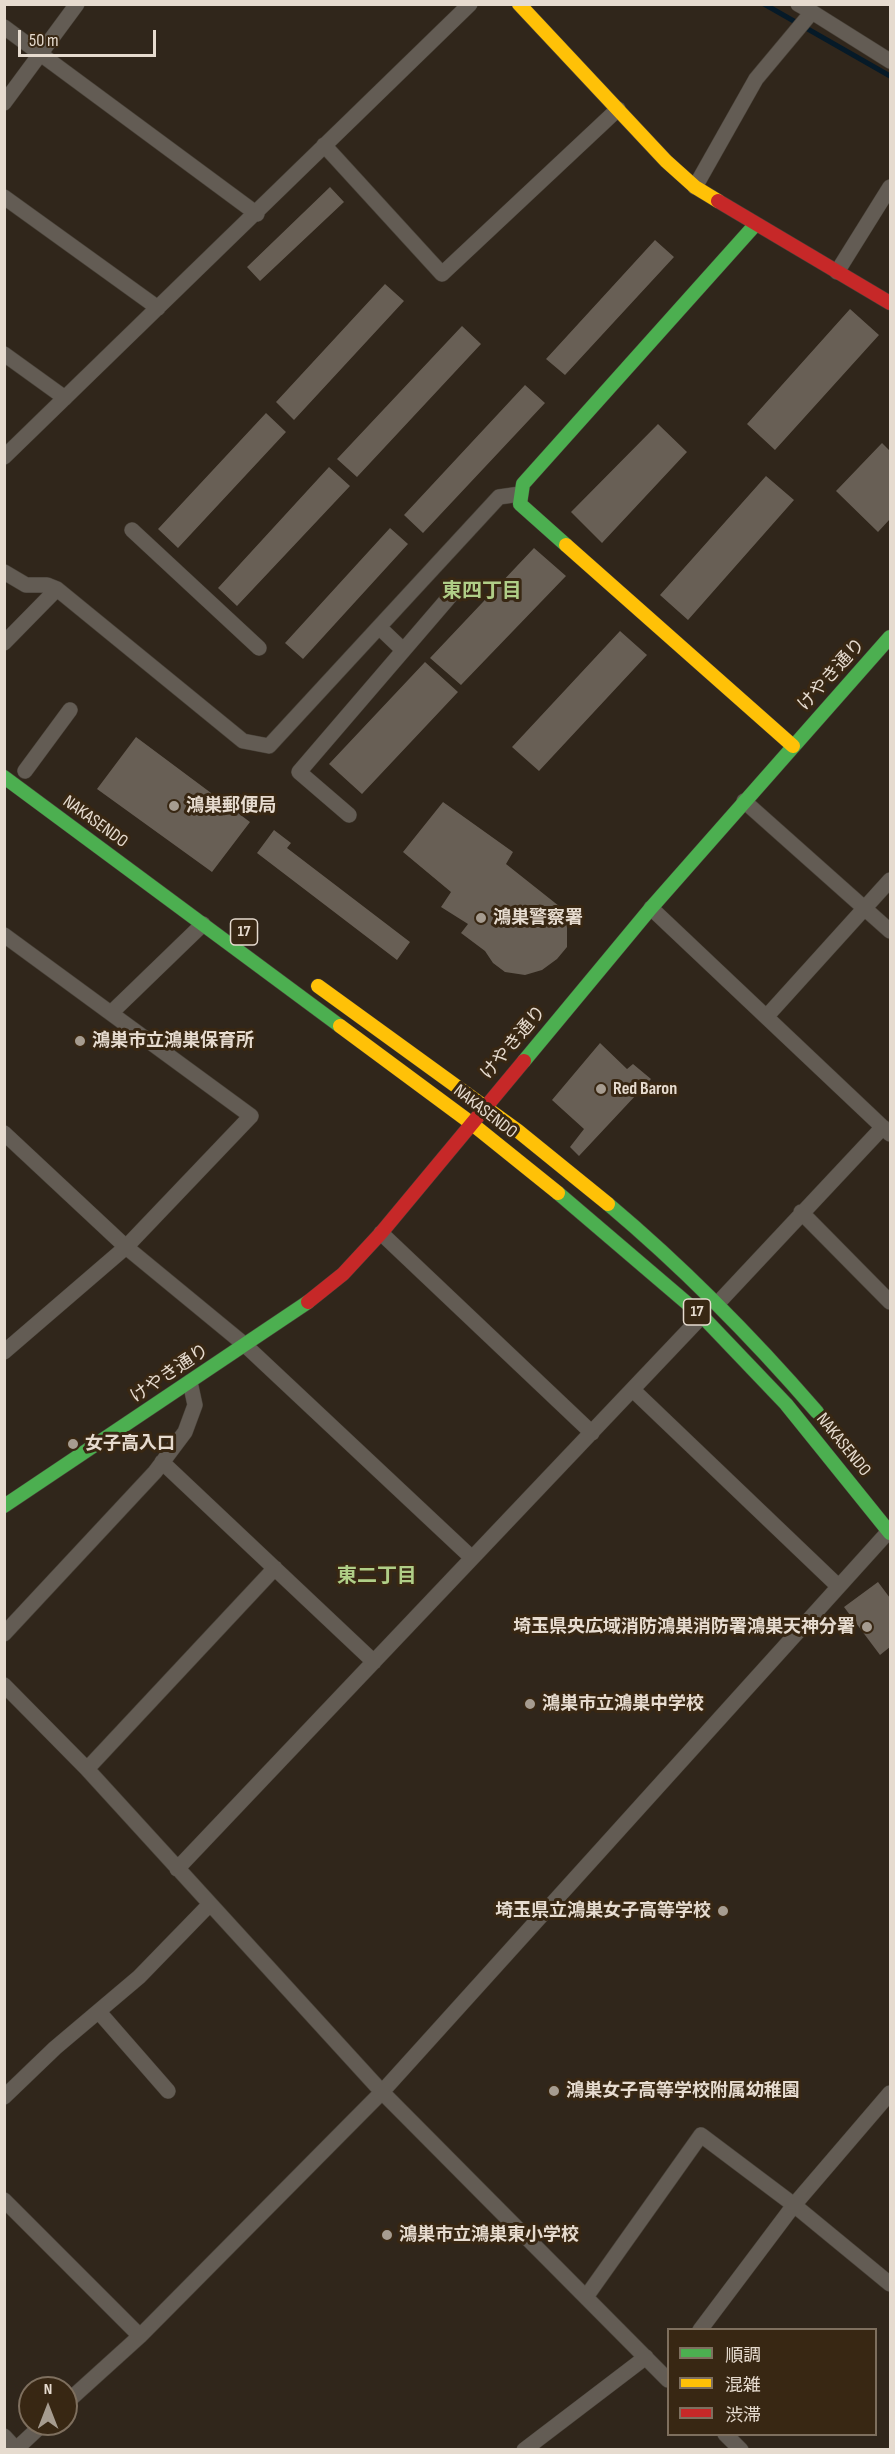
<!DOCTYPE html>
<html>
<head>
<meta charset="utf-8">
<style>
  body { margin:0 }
  #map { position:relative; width:895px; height:2454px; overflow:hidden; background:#30261b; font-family:"Sofia Sans Condensed","Noto Sans JP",sans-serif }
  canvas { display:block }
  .frame { position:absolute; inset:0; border:6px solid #e6dbcf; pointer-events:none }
  .legend { position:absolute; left:667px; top:2328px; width:210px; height:108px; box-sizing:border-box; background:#382713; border:2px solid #7e6f5e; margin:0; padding:8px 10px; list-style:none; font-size:18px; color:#e6dbcf }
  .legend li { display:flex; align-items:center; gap:12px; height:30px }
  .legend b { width:30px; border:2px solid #7e6f5e }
  .north { position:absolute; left:18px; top:2376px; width:60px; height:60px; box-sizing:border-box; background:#382713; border:2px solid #7e6f5e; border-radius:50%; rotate:0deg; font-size:16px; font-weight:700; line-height:24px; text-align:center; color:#e6dbcf }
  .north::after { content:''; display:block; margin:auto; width:21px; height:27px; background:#a69c90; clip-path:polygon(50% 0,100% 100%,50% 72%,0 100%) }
  .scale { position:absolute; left:18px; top:30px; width:138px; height:27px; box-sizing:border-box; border:3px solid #e6dbcf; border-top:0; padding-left:8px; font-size:18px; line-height:21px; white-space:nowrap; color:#e6dbcf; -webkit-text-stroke:4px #382713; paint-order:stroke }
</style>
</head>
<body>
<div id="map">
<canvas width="895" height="2454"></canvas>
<div class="frame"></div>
<ul class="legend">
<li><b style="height:8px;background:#4caf50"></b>順調</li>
<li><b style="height:8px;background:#ffc107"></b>混雑</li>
<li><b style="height:8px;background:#c62828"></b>渋滞</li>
</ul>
<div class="north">N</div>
<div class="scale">50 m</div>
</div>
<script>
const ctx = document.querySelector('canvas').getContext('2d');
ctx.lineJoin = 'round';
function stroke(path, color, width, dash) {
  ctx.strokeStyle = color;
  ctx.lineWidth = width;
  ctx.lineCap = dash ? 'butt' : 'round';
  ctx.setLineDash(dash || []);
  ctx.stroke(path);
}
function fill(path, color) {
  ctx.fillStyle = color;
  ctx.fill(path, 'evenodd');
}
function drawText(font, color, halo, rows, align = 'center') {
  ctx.font = font + ' "Sofia Sans Condensed","Noto Sans JP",sans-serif';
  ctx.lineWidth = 6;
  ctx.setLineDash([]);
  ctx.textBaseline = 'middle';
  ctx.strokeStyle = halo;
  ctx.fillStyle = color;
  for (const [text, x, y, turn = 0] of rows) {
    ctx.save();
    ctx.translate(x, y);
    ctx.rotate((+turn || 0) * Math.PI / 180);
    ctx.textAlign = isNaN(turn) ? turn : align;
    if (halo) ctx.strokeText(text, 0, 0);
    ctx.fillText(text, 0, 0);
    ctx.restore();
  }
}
const stream = new Path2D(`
  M764,4L890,76`);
const building = new Path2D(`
  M330,187L344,202L260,281L247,267Z
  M655,240L674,257L565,375L546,359Z
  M385,284L404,301L294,420L276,402Z
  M850,309L879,335L775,450L747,424Z
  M462,326L481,344L357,477L337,459Z
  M525,385L545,403L423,533L404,515Z
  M266,413L286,432L178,548L158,529Z
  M658,424L687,452L602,543L571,512Z
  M882,443L890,451V519L878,532L836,491Z
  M329,467L350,486L237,606L218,588Z
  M766,476L794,500L688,620L660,595Z
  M390,528L408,544L303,659L285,643Z
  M534,548L566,576L461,685L430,658Z
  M620,631L647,655L539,771L512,747Z
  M425,662L458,692L362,794L329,764Z
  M136,737L250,822L212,872L97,789Z
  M443,802L513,852L506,864L564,910L567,928V947L557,959L542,970L525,975L505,972L493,963L485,951L461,933L468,924L441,907L451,892L403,852Z
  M274,830L291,843L287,848L410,942L397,960L257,853Z
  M600,1043L627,1069L633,1064L651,1079L579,1156L570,1147L584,1129L552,1100Z
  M878,1582L890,1598V1647L880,1655L844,1607Z`);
const street = new Path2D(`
  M798,4L812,12
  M4,27L257,214
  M4,103L77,4
  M324,145L442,274L618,109
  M695,187L756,79L812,12L890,61
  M4,197L158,308
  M837,272L890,187
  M4,354L65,398
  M4,457L470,4
  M132,530L259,648
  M4,572L26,585H47L57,589L243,741L269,746L499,497L520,494
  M379,627L403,650
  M4,643L57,589
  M25,771L70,710
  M744,801L890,931
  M349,815L299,772L451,595
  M651,908L890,1134
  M4,935L251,1116L126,1247L4,1352
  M111,1013L203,924
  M767,1016L890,880
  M4,1133L126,1247L245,1345L472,1558
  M801,1212L890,1302
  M381,1233L592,1433
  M718,1303L883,1127
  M633,1390L838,1586
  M162,1462L374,1662
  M4,1634L155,1472L185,1432L195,1405L190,1382
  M4,1685L87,1769L382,2092L668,2380
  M87,1769L275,1568
  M177,1869L702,1316
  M99,2012L168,2091
  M4,2097L55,2048L139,1977L210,1904
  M4,2200L140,2336
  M586,2297L701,2135L794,2205L890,2284
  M700,2330L794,2205L890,2093
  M66,2403L140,2336L382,2092L889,1531
  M725,2434L741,2450
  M4,2436L17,2450
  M15,2450L43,2424
  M524,2450L646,2357`);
const fast = new Path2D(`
  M566,545L520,504L523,484L755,225
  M4,777L340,1026
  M524,1061L651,908L890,637
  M558,1193L702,1316L786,1404L890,1533
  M608,1204C684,1268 752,1337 817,1412
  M4,1506L308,1302`);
const slow = new Path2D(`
  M519,4L666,161L695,187L718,201
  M566,545L793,746
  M318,986L518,1131L608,1204
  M340,1026L471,1123L558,1193`);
const jam = new Path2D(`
  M718,201L890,303
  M308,1302L343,1274L381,1233L524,1061`);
const markers = [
  [174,806,6,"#a69c90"],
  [481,918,6,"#a69c90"],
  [80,1041,6,"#a69c90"],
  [601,1089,6,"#a69c90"],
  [73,1444,6,"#a69c90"],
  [867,1627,6,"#a69c90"],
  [530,1704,6,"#a69c90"],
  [723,1911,6,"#a69c90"],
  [554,2091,6,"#a69c90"],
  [387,2235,6,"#a69c90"]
];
const shields = [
  [244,932,27],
  [697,1312,27]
];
const shieldNames = [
  ["17",244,932],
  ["17",697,1312]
];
const streetNames = [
  ["けやき通り",832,675,-48],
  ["NAKASENDO",95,822,36],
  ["けやき通り",514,1043,-50],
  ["NAKASENDO",485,1112,38],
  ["けやき通り",170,1374,-34],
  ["NAKASENDO",843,1445,51]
];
const poiNames = [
  ["鴻巣郵便局",186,806],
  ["鴻巣警察署",493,918],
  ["鴻巣市立鴻巣保育所",92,1041],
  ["Red Baron",613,1089],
  ["女子高入口",85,1444],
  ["埼玉県央広域消防鴻巣消防署鴻巣天神分署",855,1627,"right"],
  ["鴻巣市立鴻巣中学校",542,1704],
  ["埼玉県立鴻巣女子高等学校",711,1911,"right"],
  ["鴻巣女子高等学校附属幼稚園",566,2091],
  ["鴻巣市立鴻巣東小学校",399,2235]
];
const neighbourhoodNames = [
  ["東四丁目",482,592],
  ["東二丁目",377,1577]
];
stroke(stream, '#061a28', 5);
fill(building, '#685f55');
stroke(street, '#484138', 16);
stroke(fast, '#484138', 15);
stroke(slow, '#484138', 15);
stroke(jam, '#484138', 15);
stroke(street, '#635c54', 15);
stroke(fast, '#4caf50', 14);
stroke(slow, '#ffc107', 14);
stroke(jam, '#c62828', 14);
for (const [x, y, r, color] of markers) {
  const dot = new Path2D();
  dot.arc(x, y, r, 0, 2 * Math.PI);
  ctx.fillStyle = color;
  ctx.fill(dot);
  stroke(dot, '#382713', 2);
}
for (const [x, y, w] of shields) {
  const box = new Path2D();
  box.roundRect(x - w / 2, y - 13, w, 26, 4.5);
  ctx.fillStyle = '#382713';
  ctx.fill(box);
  stroke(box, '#e6dbcf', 1.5);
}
drawText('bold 16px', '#e6dbcf', null, shieldNames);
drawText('18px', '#e6dbcf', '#382713', streetNames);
drawText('bold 18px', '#e6dbcf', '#382713', poiNames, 'left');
drawText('bold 20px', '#b0ce87', '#382713', neighbourhoodNames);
</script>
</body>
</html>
